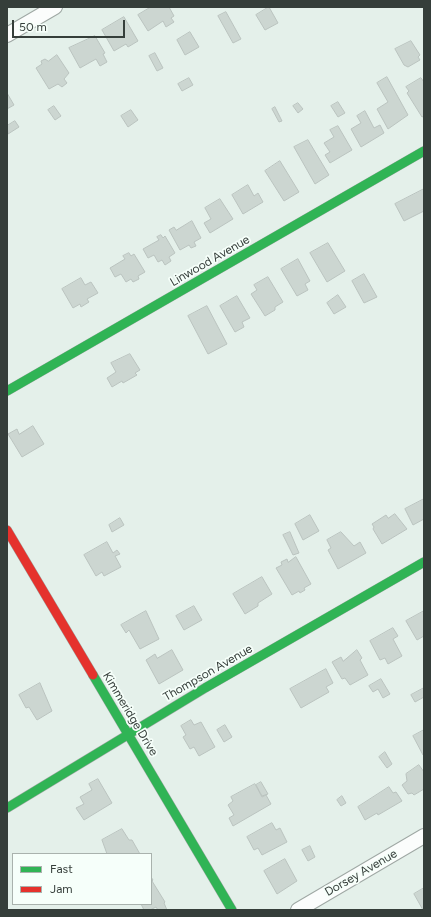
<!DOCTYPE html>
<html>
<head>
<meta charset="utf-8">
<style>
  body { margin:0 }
  #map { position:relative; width:431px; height:917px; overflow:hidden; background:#e4f0ea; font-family:Figtree,sans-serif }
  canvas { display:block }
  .frame { position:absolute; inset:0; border:8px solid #353e3a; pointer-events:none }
  .legend { position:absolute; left:12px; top:853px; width:140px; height:52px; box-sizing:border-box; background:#f6fffa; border:1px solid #a9b2ad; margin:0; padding:5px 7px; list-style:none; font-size:12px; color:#353e3a }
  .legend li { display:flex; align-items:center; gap:8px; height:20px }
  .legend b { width:20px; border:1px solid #a9b2ad }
  .scale { position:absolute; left:12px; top:20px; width:113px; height:18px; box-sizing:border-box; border:2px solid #353e3a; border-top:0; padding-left:5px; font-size:12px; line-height:14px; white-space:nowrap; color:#353e3a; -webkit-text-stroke:3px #f6fffa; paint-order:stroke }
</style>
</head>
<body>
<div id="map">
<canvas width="431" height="917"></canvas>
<div class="frame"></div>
<ul class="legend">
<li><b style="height:5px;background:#30b455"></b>Fast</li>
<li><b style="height:5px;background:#e5322d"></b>Jam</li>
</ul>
<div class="scale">50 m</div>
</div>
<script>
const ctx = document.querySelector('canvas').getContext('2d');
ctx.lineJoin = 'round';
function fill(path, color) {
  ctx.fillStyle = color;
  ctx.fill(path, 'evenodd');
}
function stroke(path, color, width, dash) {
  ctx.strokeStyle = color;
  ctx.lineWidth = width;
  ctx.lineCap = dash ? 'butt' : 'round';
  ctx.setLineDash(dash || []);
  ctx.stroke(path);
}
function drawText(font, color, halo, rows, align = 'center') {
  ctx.font = font + ' Figtree,sans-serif';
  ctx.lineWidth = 3.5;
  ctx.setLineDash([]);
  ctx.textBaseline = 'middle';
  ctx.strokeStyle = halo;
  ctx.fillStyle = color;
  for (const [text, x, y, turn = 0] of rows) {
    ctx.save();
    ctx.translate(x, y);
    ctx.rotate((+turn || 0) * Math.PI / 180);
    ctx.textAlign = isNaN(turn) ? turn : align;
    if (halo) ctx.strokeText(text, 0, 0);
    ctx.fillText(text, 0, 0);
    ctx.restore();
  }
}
const building = new Path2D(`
  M151,7H169L174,16L171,18L174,22L166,27L163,21L148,31L138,15Z
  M269,7L278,23L265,30L256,15Z
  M226,12L241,39L233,43L218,16Z
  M124,17L138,41L128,47L126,44L114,51L102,30Z
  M190,32L199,47L185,55L177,40Z
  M95,36L105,53L103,54L107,62L100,66L96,59L80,68L69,48Z
  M411,41L420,55L418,57L420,60L408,67L404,65L395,49Z
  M155,53L163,68L157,71L149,56Z
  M57,55L69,73L64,79L67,83L62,87L58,84L49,89L36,68L42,64L41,61L45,59L48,61Z
  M387,77L408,115L388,129L377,109L388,102L377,83Z
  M189,78L193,85L182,91L178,84Z
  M421,78L424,82V116L422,117L407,93L409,91L406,87Z
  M7,93L14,105L7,109Z
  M338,102L345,113L338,117L331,106Z
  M298,103L303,109L298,113L293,106Z
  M54,106L61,116L55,120L48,110Z
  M275,107L282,121L279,122L272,109Z
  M131,110L138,120L128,127L121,116Z
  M365,111L374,128L380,125L384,133L361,147L351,129L361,123L357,116Z
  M15,121L19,127L8,134L7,126Z
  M338,126L352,150L330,163L325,155L330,152L324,143L334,137L330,130Z
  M308,140L329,175L315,184L294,147Z
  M280,161L299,192L284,201L265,171Z
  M248,185L254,196L258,193L263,202L243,214L232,195Z
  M424,189V211L404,221L395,204Z
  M220,199L233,219L210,233L204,223L211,219L205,208Z
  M192,221L201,238L194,242L196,246L191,248L189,245L180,250L169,230L174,227L176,230Z
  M161,235L163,238L165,236L175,253L169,257L171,261L165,265L162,260L158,262L154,255L148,258L143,249L159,240L157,237Z
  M328,243L345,271L327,282L310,253Z
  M129,253L131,256L134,254L145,272L138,276L139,279L133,282L131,279L126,282L121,274L115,277L110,268L125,259L123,256Z
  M298,259L310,281L305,284L308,290L297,296L281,269Z
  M364,274L377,297L364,303L352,281Z
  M268,277L283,302L275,307V310L265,316L251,294L257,290L254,285Z
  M81,278L85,285L91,282L98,293L87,299L89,302L81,307L80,304L73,308L62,289Z
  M338,295L346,307L334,314L327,303Z
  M237,296L250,318L242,322L244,327L235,332L220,306Z
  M207,306L227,344L208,354L188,316Z
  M130,354L140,370L135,373L137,375L123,383L122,381L112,387L107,378L116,372L111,363Z
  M33,426L44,444L22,457L8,434L17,429L19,434Z
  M424,499V519L413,525L405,509Z
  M395,514L407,529L382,544L373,529L374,527L372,524L386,515L388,518Z
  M310,515L319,531L303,540L295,524Z
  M120,518L124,525L112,532L109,525Z
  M290,532L299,553L293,555L283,535Z
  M341,532L354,546L360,542L366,553L338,569L328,550L331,548L327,540Z
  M107,542L113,553L117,550L120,554L115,556L121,567L104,576L102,572L96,576L84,555Z
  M296,557L311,584L304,588L305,590L300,593L299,591L292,595L276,568L282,565L281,562L287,559L288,562Z
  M262,577L272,594L258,603V606L245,614L233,594Z
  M194,606L202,620L184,630L176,616Z
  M146,611L159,639L140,649L129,630L126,633L121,625Z
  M424,611V636L417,640L406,621Z
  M393,628L398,636L393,639L402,656L388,664L385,658L380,660L370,641Z
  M172,650L183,670L159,684L146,660L155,654L157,658Z
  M357,650L362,658L360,660L368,675L350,685L345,678L342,679L332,662L341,657L343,661Z
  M326,669L333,683L326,687L329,692L301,708L290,689Z
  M381,679L390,694L383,698L378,689L373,692L369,686Z
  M40,683L52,711L37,720L29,707L26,708L19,695Z
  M424,688V697L415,702L411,695Z
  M191,720L194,725L201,722L215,747L199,756L194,747L190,749L183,737L186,735L181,726Z
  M225,725L232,737L224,742L217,730Z
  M424,730V755H423L413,736Z
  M385,752L392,764L387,768L379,757Z
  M419,765L424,772V789L414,795L412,793L408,794L402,785L407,781L406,774Z
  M98,779L112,803L84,820L76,808L84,804L80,797L92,790L89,784Z
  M261,782L268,794L262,796L256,785Z
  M255,784L262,797L266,795L271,804L233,826L229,818L234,815L228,805L233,801L231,797Z
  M389,787L393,793L396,792L402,801L378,815L377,813L365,820L358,807Z
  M342,796L346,803L341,806L337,800Z
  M272,823L276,830L280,828L287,842L262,855L258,848L254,850L247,837Z
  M122,829L129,840H132L140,854H107L102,840Z
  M310,846L315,857L308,861L302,850Z
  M285,859L297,881L277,894L264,871Z
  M151,877L153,880L152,881L165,902L164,903L167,910H158L156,907L150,910H144L141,904H151Z
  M424,888V910H423L414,894Z`);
const street = new Path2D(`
  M7,35L55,7
  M298,910L424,836`);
const fast = new Path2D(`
  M7,391L424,151
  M93,675L232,910
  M7,808L205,688L424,562`);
const jam = new Path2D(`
  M7,530L93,675`);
const streetNames = [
  ["Linwood Avenue",210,261,-30],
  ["Thompson Avenue",208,673,-30],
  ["Kimmeridge Drive",130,714,59],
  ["Dorsey Avenue",361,873,-30]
];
fill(building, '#ccd6d1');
stroke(building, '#bac3bf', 1);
stroke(street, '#9fa8a4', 16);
stroke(fast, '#9fa8a4', 10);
stroke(jam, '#9fa8a4', 10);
stroke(street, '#fbfdfc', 14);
stroke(fast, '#30b455', 9);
stroke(jam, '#e5322d', 9);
drawText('12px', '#353e3a', '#f6fffa', streetNames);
</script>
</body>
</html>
